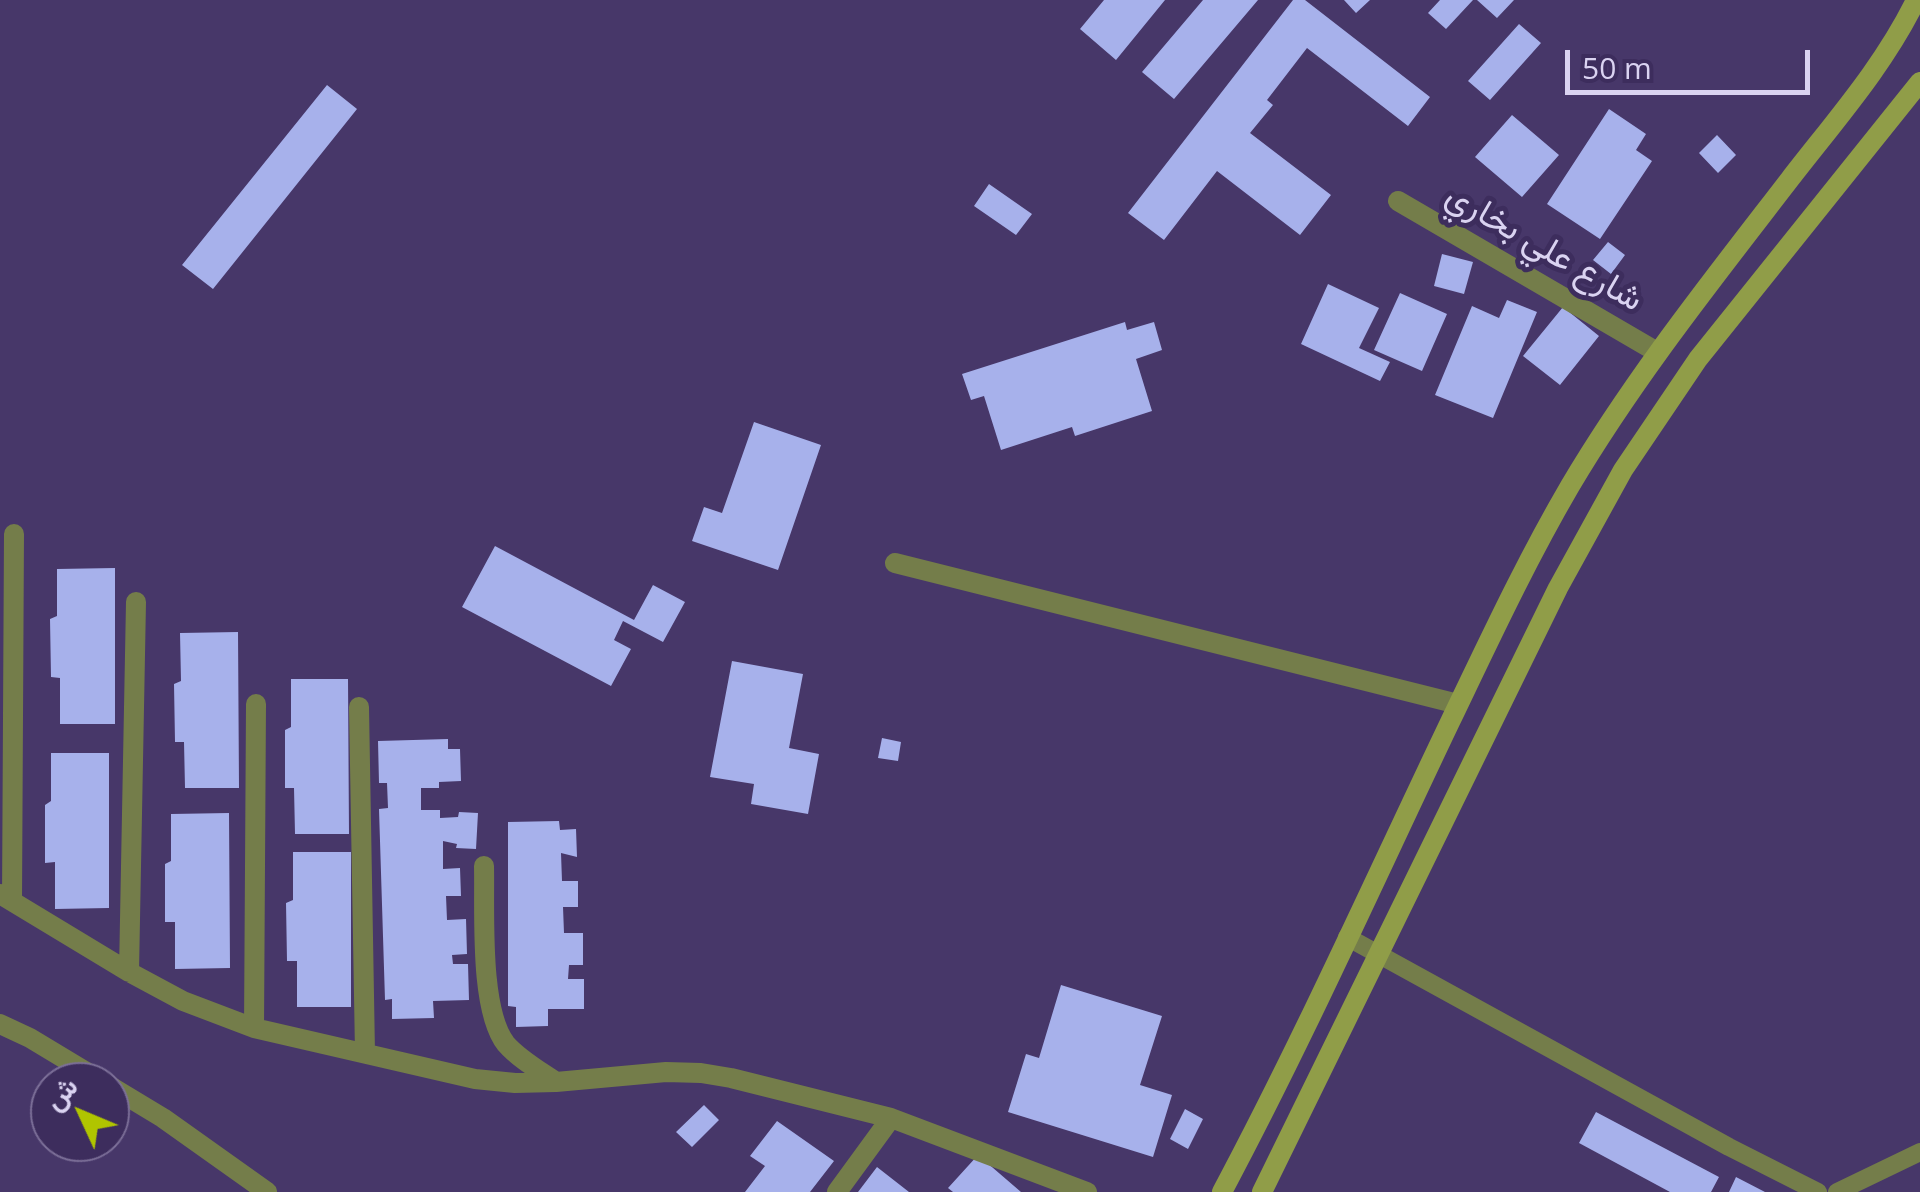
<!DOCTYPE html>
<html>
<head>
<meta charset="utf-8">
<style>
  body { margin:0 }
  #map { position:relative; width:1920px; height:1192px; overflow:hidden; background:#473769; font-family:"Open Sans",Vazirmatn,sans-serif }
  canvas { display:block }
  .north { position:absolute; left:30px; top:1062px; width:100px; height:100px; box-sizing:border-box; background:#3d2d5d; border:2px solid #7c6f98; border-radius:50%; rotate:314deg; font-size:28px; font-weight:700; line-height:40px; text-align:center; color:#dad3f1 }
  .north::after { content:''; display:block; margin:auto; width:35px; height:45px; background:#b0c500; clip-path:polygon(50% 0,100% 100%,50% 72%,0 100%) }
  .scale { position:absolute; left:1565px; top:50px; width:245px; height:45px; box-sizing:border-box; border:5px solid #dad3f1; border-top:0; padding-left:12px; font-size:30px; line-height:35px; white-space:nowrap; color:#dad3f1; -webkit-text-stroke:8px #3d2d5d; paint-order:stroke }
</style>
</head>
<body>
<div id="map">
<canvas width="1920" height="1192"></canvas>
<div class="north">ش</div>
<div class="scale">50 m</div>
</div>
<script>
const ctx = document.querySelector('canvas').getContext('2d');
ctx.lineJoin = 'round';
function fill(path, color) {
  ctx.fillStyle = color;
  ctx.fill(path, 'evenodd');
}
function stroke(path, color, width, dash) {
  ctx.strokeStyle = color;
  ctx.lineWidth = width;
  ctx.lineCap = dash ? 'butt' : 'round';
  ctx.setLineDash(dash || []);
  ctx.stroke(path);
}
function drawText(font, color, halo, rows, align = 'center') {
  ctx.font = font + ' "Open Sans",Vazirmatn,sans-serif';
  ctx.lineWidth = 10;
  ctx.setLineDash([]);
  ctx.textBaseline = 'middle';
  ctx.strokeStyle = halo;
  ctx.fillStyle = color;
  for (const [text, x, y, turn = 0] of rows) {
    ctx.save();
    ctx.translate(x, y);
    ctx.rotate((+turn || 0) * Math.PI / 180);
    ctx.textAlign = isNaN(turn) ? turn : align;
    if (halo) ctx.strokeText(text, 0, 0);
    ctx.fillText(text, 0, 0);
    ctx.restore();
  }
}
const building = new Path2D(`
  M1104,0H1165L1116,60L1080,29Z
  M1203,0H1258L1174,99L1142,72Z
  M1293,0H1305L1430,97L1408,126L1307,48L1267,100L1273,105L1250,133L1331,195L1300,235L1217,171L1164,240L1128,213Z
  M1344,0H1370L1356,13Z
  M1440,0H1473L1446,29L1428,13Z
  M1477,0H1514L1497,18Z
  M1519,24L1541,43L1490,100L1468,81Z
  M327,85L357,109L213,289L182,265Z
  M1609,109L1646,134L1636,150L1652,161L1600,239L1547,204Z
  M1512,115L1559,155L1522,197L1475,157Z
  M1717,135L1736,155L1718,173L1699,153Z
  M989,184L1032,214L1016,235L974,206Z
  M1608,242L1625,255L1611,274L1593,260Z
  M1442,254L1473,262L1464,294L1434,286Z
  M1328,284L1379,308L1359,348L1390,362L1380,381L1301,344Z
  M1400,293L1447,314L1422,371L1374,350Z
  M1507,300L1537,312L1493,418L1435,395L1472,306L1499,318Z
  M1563,307L1599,336L1560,385L1523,356Z
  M1125,322L1127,330L1154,322L1162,350L1136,359L1152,411L1075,436L1072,427L1001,450L984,396L971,400L962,374Z
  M754,422L821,445L778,570L692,541L704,507L722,513Z
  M495,546L634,620L653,585L685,602L663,642L623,621L614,640L631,649L611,686L462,607Z
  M115,568V724H60V678L51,677L50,619L57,616V569Z
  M238,632L239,788H185L184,742H175L174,684L181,681L180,633Z
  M732,661L803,674L789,748L819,754L808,814L751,804L754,784L710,777Z
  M291,679H348L349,834H295L294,788H285V730L291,727Z
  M882,738L901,742L898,761L878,758Z
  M448,739V749H460L461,781L439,782V788H421V810H440V818L458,817L459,812L478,813L476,849L456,848L457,844L443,841V869L460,868L461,896H446L447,920L466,919L467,954L452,955L453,964H468L469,1000L433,1001L434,1018L392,1019V999L385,1000L379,809L388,808L387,783H379L378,741Z
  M51,753H109V908L55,909V862L45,863V805L51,801Z
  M229,813L230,968L175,969V922H165V864L171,861V814Z
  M559,821L560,830L576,829L577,857L561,853L562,881H578V907H563L564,933H583V965H569L568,979H584V1009H548V1026L516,1027V1007L508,1006V822Z
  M293,852H351V1007H297V961H287L286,903L293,900Z
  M1061,985L1162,1016L1140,1085L1172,1095L1153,1157L1008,1112L1026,1054L1039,1058Z
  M704,1105L719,1120L692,1147L676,1132Z
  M1185,1109L1203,1119L1188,1149L1170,1139Z
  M1596,1112L1719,1177L1711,1192H1670L1579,1143Z
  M777,1121L834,1161L810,1192H745L765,1166L750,1156Z
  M978,1155L1021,1192H953L948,1188Z
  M877,1167L909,1192H858Z
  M1736,1177L1765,1192H1729Z`);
const lane = new Path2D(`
  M1347,937L1729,1147L1818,1192
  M1837,1192L1920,1152`);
const street = new Path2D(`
  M1398,201L1657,352
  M895,563L1458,704
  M359,707L365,1053
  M484,866C485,911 479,1010 506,1044C519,1059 540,1071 556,1082
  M0,894L129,972L183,1001L254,1028L475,1079L515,1083L556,1082L666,1072L701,1073L731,1078L891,1118L1087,1192
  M12,901L14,534
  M129,972L136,602
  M0,1024L30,1038L103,1082
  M254,1028L256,704
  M110,1086L163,1118L267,1192
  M837,1192L891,1118`);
const secondary = new Path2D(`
  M1222,1192C1304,1038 1375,879 1450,722C1488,643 1525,563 1570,486C1634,378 1713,279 1790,179C1834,122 1884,66 1916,0
  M1262,1192L1558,588L1623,470L1698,359L1920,82`);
const streetNames = [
  ["شارع علي بخاري",1544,248,30]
];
fill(building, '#a7b1eb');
stroke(lane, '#747d4a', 18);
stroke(street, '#747d4a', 20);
stroke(secondary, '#909d48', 20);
drawText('35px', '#dad3f1', '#3d2d5d', streetNames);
</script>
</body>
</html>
